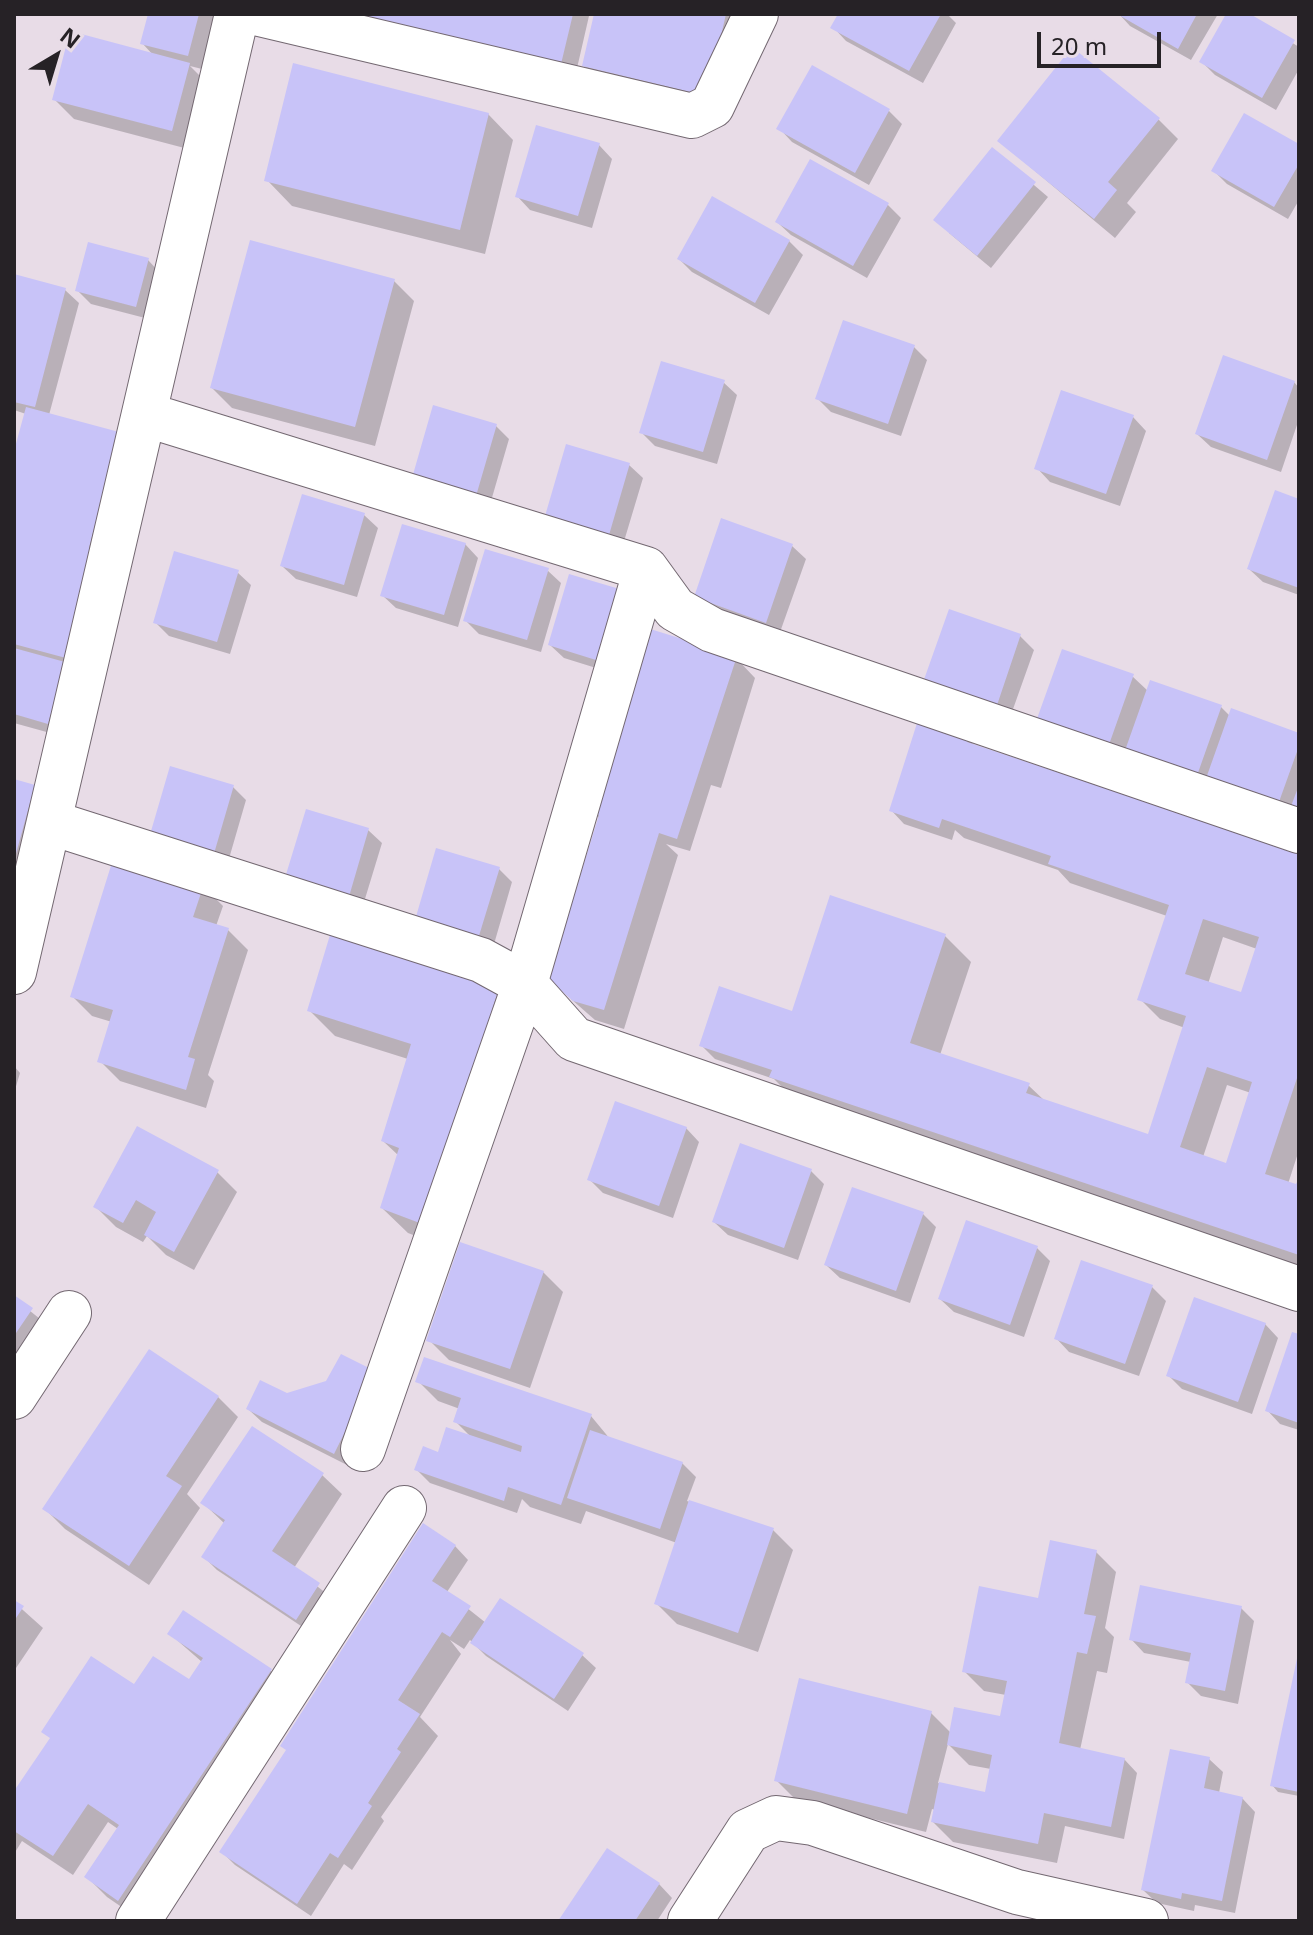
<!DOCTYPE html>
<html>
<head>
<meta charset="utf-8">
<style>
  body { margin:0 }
  #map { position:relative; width:1313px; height:1935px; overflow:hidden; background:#e8dce7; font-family:"Noto Sans",sans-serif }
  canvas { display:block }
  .frame { position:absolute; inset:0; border:16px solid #262226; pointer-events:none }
  .north { position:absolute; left:16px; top:16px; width:80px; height:80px; -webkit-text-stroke:6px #e8dce7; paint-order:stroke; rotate:38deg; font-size:22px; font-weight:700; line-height:32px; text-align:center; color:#262226 }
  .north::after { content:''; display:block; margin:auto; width:28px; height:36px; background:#262226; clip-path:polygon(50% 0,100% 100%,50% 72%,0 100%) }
  .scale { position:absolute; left:1037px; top:32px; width:124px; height:36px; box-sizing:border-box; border:4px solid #262226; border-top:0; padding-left:10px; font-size:24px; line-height:28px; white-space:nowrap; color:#262226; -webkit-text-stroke:6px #e8dce7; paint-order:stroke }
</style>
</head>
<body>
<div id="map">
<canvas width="1313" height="1935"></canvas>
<div class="frame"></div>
<div class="north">N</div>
<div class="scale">20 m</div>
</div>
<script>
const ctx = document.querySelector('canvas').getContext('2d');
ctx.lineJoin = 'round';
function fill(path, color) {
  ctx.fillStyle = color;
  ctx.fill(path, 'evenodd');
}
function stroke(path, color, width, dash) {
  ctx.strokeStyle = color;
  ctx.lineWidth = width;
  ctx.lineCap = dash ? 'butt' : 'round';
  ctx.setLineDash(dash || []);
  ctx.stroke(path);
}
const shadow = new Path2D(`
  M150,14H216L202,69L190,66L209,85L192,150L74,119L54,99L154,56L142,43Z
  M316,14H587L589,16L575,77Z
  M596,14H729L746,31L726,115L604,86L584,66Z
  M840,14H947L956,23L923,83L846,41L833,27Z
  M1119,14H1218L1191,60L1130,26Z
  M1228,14H1246L1299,47V69L1276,110L1215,75L1201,61Z
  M889,111L902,124L869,185L792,142L779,128Z
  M488,114L513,140L485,254L292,206L267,180Z
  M1158,119L1178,139L1127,203L1136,212L1115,238L999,141Z
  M599,145L612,159L592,228L530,210L517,196Z
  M1299,147V200L1288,219L1227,184L1214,171Z
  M993,150L1048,197L991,268L949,233Z
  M887,204L901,218L867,278L791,235L777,222Z
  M789,241L803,255L769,315L692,272L679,259Z
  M148,260L161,274L149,319L91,304L77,290Z
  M14,276L65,290L79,303L49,415L118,434L61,736L14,723V459L26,414L14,410Z
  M394,281L414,301L375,446L232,408L212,388Z
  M914,347L927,360L901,436L831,412L817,398Z
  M723,382L737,395L717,464L655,446L642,433Z
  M1294,382L1299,388V419L1281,472L1211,447L1197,434Z
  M1133,417L1146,431L1120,506L1050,482L1037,468Z
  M496,426L509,439L489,508L427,490Z
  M629,465L643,478L622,548L561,529Z
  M1299,501V595L1263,582L1249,569Z
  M364,515L378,528L357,597L296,579L282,566Z
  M465,544L478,558L458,627L396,608L382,595Z
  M792,546L806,559L779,635L709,610L696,597Z
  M547,570L561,583L541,652L479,634L466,621Z
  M237,572L251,585L230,654L169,636L156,623Z
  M571,576L625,677L564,658L550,645Z
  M1020,636L1034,650L1007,726L937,701Z
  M736,658L755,678L721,788L711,785L690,851L666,844L678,855L624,1029L595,1020L571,999L600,819L592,811Z
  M1132,676L1148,691L1221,707L1230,716L1299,735V826L1049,740Z
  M968,739L976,747L1299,855V1150L1288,1184L1298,1187L1299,1183V1267L798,1103L774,1079L715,1059L702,1046L793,1013L945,936L971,962L940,1055L1028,1085L1046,1102L1149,1136L1185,1028L1160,1019L1140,999L1167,916L1070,883L1058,870L964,838L955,830L952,840L904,824L891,810ZM1223,937L1257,949L1242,995L1208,984ZM1227,1085L1251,1093L1227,1165L1203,1157Z
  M14,781L34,787L59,813L14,979Z
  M233,787L246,800L226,869L151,837Z
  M368,830L382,843L361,912L286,880Z
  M499,869L512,882L492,951L430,933Z
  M203,886L223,906L216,926L228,930L248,950L208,1075L214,1081L206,1108L120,1081L100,1061L112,1022L92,1016L72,996Z
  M335,927L526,1005L450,1249L408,1233L382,1208L399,1156L383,1141L408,1059L335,1036L309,1010Z
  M14,1066L20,1073L14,1093Z
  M686,1128L699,1142L673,1218L603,1193L589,1179Z
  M811,1171L824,1184L798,1260L728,1235L714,1222Z
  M217,1172L237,1192L194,1270L166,1255L147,1236L143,1242L116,1227L96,1207Z
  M923,1214L936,1227L910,1303L840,1278L826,1265Z
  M1037,1248L1050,1261L1024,1337L954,1312L940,1299Z
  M1082,1262L1152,1287L1166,1301L1139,1376L1069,1352L1056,1338Z
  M543,1272L563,1292L530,1388L449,1360L429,1340Z
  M14,1298L45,1323L14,1368Z
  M1265,1324L1278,1338L1252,1414L1182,1389L1168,1375Z
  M1299,1336V1430L1280,1424L1267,1410Z
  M149,1351L218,1397L238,1417L187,1494L200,1508L149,1585L65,1529L45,1509Z
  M418,1381L591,1416L610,1439L682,1463L696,1477L687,1501L773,1530L793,1550L758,1652L677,1624L657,1604L677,1543L586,1511L581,1524L530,1507L522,1499L517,1513L430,1483L417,1470L472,1438L455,1421L460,1409L438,1401Z
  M387,1386L347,1465L262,1422L248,1409Z
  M322,1475L342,1494L294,1568L332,1598L310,1632L217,1570L204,1557L225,1524L203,1503Z
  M455,1546L468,1560L447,1592L486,1623L582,1655L596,1668L568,1711L486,1656L470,1640L464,1649L450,1640L461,1654L420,1717L438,1736L381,1817L384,1821L352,1870L344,1864L311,1916L235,1865L222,1852Z
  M1096,1552L1116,1572L1105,1628L1114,1637L1107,1673L1097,1671L1080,1750L1124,1759L1137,1773L1124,1839L1065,1826L1057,1863L953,1842L933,1822L935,1810L932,1809L926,1832L796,1800L776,1780L931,1713L951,1733L1002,1718L1006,1695L984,1691L964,1671ZM948,1744L969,1765L991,1769L986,1794L938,1783Z
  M14,1602L43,1628L14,1671Z
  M1241,1608L1254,1621L1238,1704L1201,1696L1187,1682L1191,1662L1144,1653L1131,1639Z
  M184,1613L271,1671L291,1690L139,1919L107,1897L87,1877L118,1829L108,1822L73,1875L22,1841L14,1854V1795L135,1687L189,1682L202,1662L170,1634Z
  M1299,1652V1796L1278,1792L1272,1785Z
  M1209,1759L1223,1772L1219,1793L1242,1798L1255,1812L1235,1913L1195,1905L1194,1911L1157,1903L1143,1890Z
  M659,1884L672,1898L657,1921H561Z`);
const building = new Path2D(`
  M148,14H199L188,56L140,44Z
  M358,14H573L561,64Z
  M594,14H726L707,96L582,66Z
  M838,14H941L909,71L830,28Z
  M1117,14H1197L1178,49Z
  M1226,14H1250L1295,40L1262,98L1199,62Z
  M70,31L190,63L172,131L52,100Z
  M1072,47L1160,118L1108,182L1117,190L1094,219L997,141Z
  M293,63L489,113L460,230L264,181Z
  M812,65L890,109L855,173L776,129Z
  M1244,113L1299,144V164L1274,207L1211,171Z
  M536,125L600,143L578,216L515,197Z
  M992,147L1036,182L977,256L933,220Z
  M810,159L889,203L853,266L775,222Z
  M712,196L790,240L755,303L677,259Z
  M250,240L395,279L355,427L210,388Z
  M88,242L149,258L136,307L75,291Z
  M14,274L66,288L35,407L14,402Z
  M843,320L915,345L888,424L815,399Z
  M1223,355L1295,381L1267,460L1195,434Z
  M661,361L725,380L703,452L639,433Z
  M1061,390L1134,415L1106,494L1034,469Z
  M433,405L497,424L476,496L412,478Z
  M26,407L119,432L89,548L94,550L66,658L14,644V451Z
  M566,444L630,463L609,535L545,516Z
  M1275,490L1299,499V588L1247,569Z
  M302,494L365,513L344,585L280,566Z
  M721,518L793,544L766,623L694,597Z
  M402,524L466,543L444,615L380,596Z
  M485,549L549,568L527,640L463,621Z
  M174,551L239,570L217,642L153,623Z
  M569,574L633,593L612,665L548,645Z
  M949,609L1021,634L994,714L921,688Z
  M647,628L737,656L677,839L659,833L604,1010L573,1001L548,979L599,815L590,812Z
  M14,648L65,662L48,724L14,714Z
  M1062,649L1134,674L1106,753L1034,727Z
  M1150,680L1222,705L1194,784L1122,759Z
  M1231,708L1299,733V746L1275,813L1203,787Z
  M918,720L969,737L967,742L1299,853V1072L1265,1174L1296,1184L1299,1178V1255L769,1077L772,1070L699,1046L719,986L792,1011L830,895L946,934L910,1043L1030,1083L1026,1093L1148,1134L1186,1016L1137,1000L1169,905L1048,864L1051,856L942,819L939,828L889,811ZM1203,919L1259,937L1241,992L1185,974ZM1207,1067L1252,1082L1226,1163L1180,1147Z
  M170,766L234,785L213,857L149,838Z
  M14,779L35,785L15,857H14Z
  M1299,785V821L1287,817Z
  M306,809L369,828L348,900L284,881Z
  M436,848L500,867L478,939L415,920Z
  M114,856L204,884L193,917L229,928L188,1057L195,1059L186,1090L97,1062L113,1010L70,997Z
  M333,925L502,978L425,1225L380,1208L399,1148L381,1141L411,1044L307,1011Z
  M615,1101L687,1127L659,1206L587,1180Z
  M137,1126L219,1170L174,1252L144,1235L156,1212L136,1200L123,1223L93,1207Z
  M740,1143L812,1169L784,1248L712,1222Z
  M852,1187L924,1212L896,1291L824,1265Z
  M966,1220L1038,1246L1010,1325L938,1299Z
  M460,1242L544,1271L510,1369L426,1341Z
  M1081,1260L1153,1285L1125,1364L1054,1339Z
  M14,1295L33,1308L14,1336Z
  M1194,1297L1266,1323L1238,1402L1166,1376Z
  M1292,1332L1299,1334V1423L1265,1411Z
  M149,1349L219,1396L166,1476L182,1486L129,1566L42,1509Z
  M341,1354L375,1371L334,1454L246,1409L260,1380L287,1393L326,1381Z
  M424,1357L592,1414L561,1505L508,1487L504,1501L414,1470L423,1446L438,1452L446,1427L521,1452L522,1446L453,1422L461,1398L415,1382Z
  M252,1426L324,1473L272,1551L320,1583L296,1620L201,1557L225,1520L200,1503Z
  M590,1430L683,1462L660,1529L567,1498Z
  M689,1500L774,1528L738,1633L654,1604Z
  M423,1523L456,1545L432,1581L471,1606L450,1637L442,1632L398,1700L420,1714L397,1749L401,1752L368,1803L372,1806L338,1858L330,1853L297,1904L219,1852L286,1750L280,1746Z
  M1050,1540L1097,1550L1084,1614L1096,1616L1087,1654L1077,1652L1059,1743L1125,1758L1111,1827L1044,1813L1038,1844L931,1822L939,1782L985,1792L992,1755L947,1745L954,1707L1000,1716L1007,1681L962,1672L979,1586L1038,1598Z
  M1140,1585L1242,1606L1225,1691L1185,1683L1191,1653L1129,1640Z
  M500,1598L584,1653L554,1699L470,1643Z
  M14,1600L24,1606L14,1621Z
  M183,1610L272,1669L118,1901L84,1877L119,1825L88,1804L53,1856L14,1831V1791L50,1738L41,1732L91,1656L134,1684L153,1656L189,1679L203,1658L167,1634Z
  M1299,1649V1792L1270,1786Z
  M799,1678L932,1711L907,1814L774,1781Z
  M1170,1749L1210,1757L1204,1788L1243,1797L1222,1901L1182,1893L1181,1899L1141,1890Z
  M607,1848L660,1883L635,1921H558Z`);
const minor = new Path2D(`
  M260,14L692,116L712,106L756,14
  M144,414L646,569L675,609L712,630L1299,831
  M49,822L481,960L525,984L574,1039L1299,1289
  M14,972L237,14
  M14,1397L69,1313
  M363,1449L525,984L646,569
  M138,1921L404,1508
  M690,1921L748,1831L776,1818L813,1823L1017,1892L1146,1921`);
fill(shadow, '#0003');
fill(building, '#c8c3f8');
stroke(minor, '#736871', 46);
stroke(minor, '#fff', 44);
</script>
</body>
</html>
